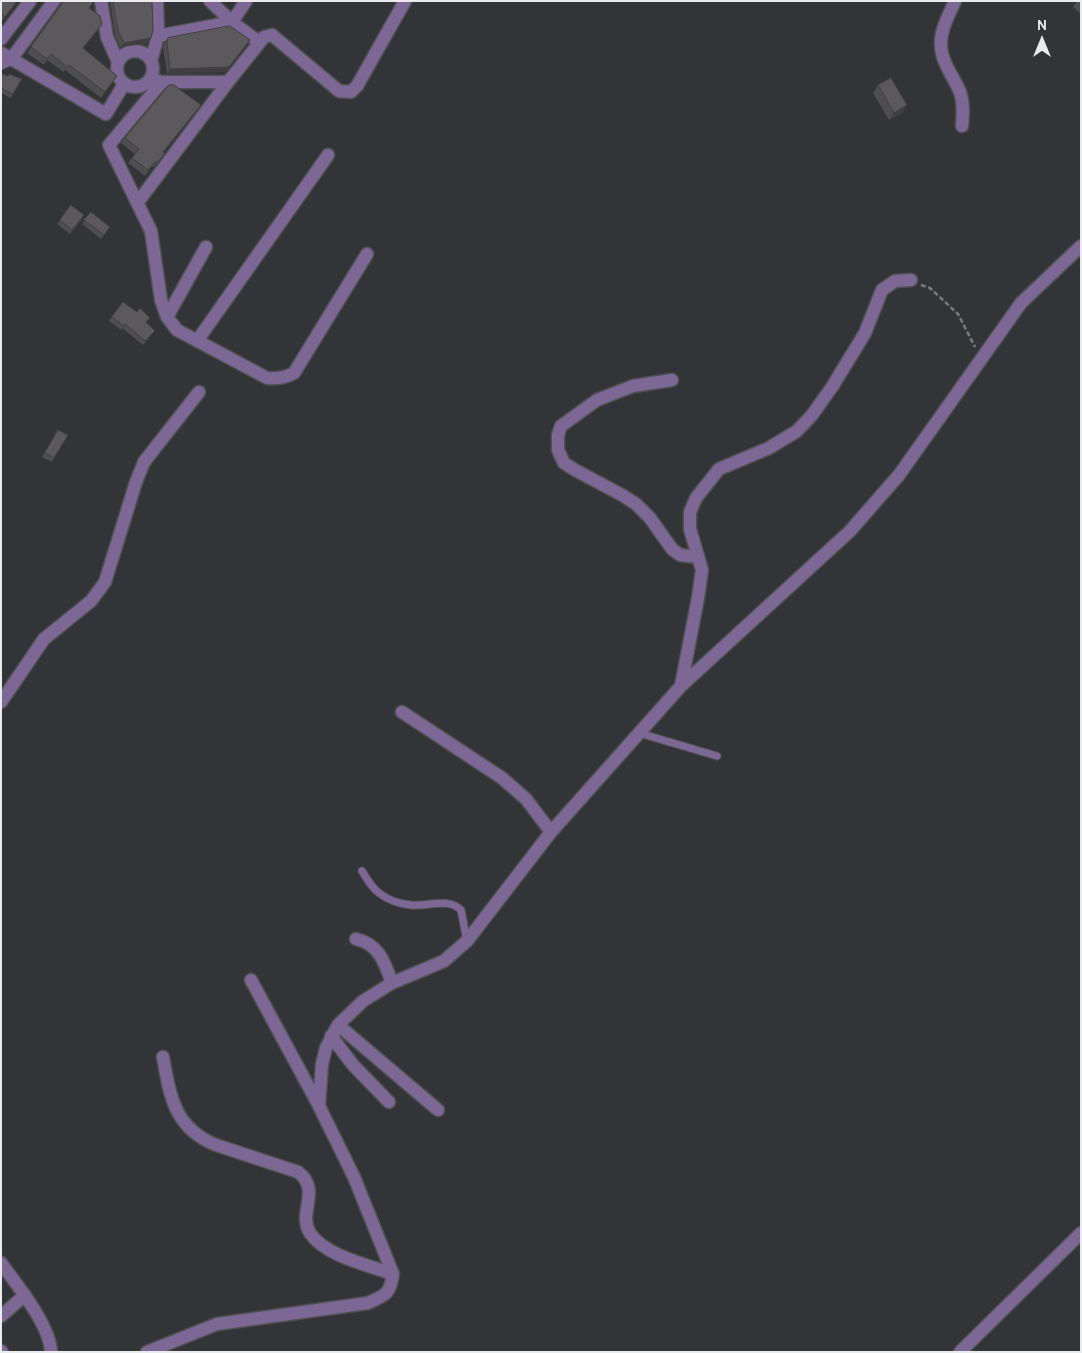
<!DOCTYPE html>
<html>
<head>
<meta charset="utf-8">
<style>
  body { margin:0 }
  #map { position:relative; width:1082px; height:1353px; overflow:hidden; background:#333438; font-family:Cabin,sans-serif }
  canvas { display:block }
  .frame { position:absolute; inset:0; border:2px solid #eaebed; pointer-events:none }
  .north { position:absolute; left:1017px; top:15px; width:50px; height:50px; -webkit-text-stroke:4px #333438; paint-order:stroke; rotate:0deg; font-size:14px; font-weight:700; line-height:20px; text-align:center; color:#eaebed }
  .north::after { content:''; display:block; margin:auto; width:18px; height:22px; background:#eaebed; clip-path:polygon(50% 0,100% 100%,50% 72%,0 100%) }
</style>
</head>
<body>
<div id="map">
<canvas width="1082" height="1353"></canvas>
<div class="frame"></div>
<div class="north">N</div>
</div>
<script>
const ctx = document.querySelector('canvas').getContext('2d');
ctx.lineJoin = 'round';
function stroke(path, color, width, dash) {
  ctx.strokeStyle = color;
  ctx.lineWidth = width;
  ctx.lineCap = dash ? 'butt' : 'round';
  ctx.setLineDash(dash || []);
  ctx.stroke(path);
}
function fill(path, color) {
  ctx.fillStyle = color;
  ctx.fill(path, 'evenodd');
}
const path = new Path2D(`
  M921,285L930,288L958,314L975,347`);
const service = new Path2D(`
  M639,733L717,756
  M362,871C367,879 371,887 379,893C388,900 400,904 411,905C427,907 448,897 461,910L467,941`);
const minor = new Path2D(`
  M101,1L107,37L118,62
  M210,1L232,22L259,42
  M955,1C949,15 940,30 941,45C941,62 954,77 960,92C964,103 963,115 962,126
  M158,36L232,22L246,1
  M1,39L30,1
  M117 69a18 18 0 1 1 36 0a18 18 0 1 1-36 0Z
  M1,53L106,114L124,84
  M151,61L158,36L157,1
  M1,63L12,58L54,1
  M150,79L162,82L109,145L151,231L161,300L167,317L177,330L267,378C277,379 285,378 294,373L367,254
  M162,82H228
  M138,202L228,82L264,37L272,35L339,91L351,92L357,86L405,1
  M167,317L206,247
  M197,341L328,155
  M672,380L633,386L597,400L561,426L558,435V450L564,463L575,470L622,495L636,504L650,518L672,549L680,555L698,557
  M681,686L698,598L702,570L690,529V512L696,498L719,469L769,448L797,431L812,415L832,387L865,333L882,290L895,281L911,280
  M1,702L44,639L91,601L105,582L136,482L144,462L199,392
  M402,712L502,778L526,799L551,832
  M356,939C379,944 385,963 392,983
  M338,1025L438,1110
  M331,1036L353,1065L389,1102
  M163,1057C170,1096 174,1128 216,1145L298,1172C322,1190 297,1213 310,1233C325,1256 368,1265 393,1274
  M319,1106L322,1064L326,1048L338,1025L363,1001L392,983L444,961L467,941L551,832L681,686L850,531L899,475L1021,303L1081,246
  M1,1263C17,1285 50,1325 51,1352
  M1,1316L25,1295
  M1,1351L2,1352
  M147,1352L217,1324L368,1303C386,1295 390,1294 393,1274L354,1177L319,1106L251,980
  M960,1352L1081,1233`);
const wall = new Path2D(`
  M1,1H17L2,21L1,20Z
  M61,1H94L89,8L98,30L83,48L117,76L101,98L65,70L64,72L47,60L44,65L27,53L61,6Z
  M110,1H152L151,38L148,43L120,47L115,35Z
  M1077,1H1081V14L1073,7Z
  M168,38L250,40L225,72L167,74L163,48L164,43Z
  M1,77L13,94L11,98L1,93Z
  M878,85L902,113L889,120L873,93Z
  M197,110L164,152L165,153L154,167L152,166L145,176L128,163L135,154L121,143L125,138Z
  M71,205L82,219L70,234L57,224Z
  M91,212L110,227L101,239L82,224Z
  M123,302L146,323L152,334L143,345L122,328L121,330L109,321Z
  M58,430L54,458L52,462L42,457Z`);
const shadedWall = new Path2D(`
  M151,38L148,43L120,47L124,43Z
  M250,40L225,72L167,74L170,69Z
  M907,105L902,113L889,120L894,113Z`);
const building = new Path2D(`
  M1,1H17L5,17L1,13Z
  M64,1H94L89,8L100,16L102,24L83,48L117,76L105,92L69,65L67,67L51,54L47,59L31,47Z
  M113,1H152L153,30L151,38L124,43L118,30Z
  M230,26L250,40L229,67L170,69L167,43L168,38Z
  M3,74L8,76L9,74L22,79L13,94L1,88V77Z
  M891,78L907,105L894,113L878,85Z
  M169,85H174L201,105L163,152L165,153L158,162L156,161L148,170L132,158L139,149L125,138Z
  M71,205L84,215L72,230L60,220Z
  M91,212L110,227L104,235L84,220Z
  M123,302L137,312L140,308L150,318L146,322L155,331L145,341L125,324L124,326L112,317Z
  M58,430L68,435L54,458L45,453Z`);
stroke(service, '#505155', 9);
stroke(minor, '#505155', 15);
stroke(path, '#7a7b7e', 2.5, [5, 2.5]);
stroke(service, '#7d6794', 7);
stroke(minor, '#7d6794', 12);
fill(wall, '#4e4d4f');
fill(shadedWall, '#403e40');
fill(building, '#5b595c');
stroke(building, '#403e40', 1);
</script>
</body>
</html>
